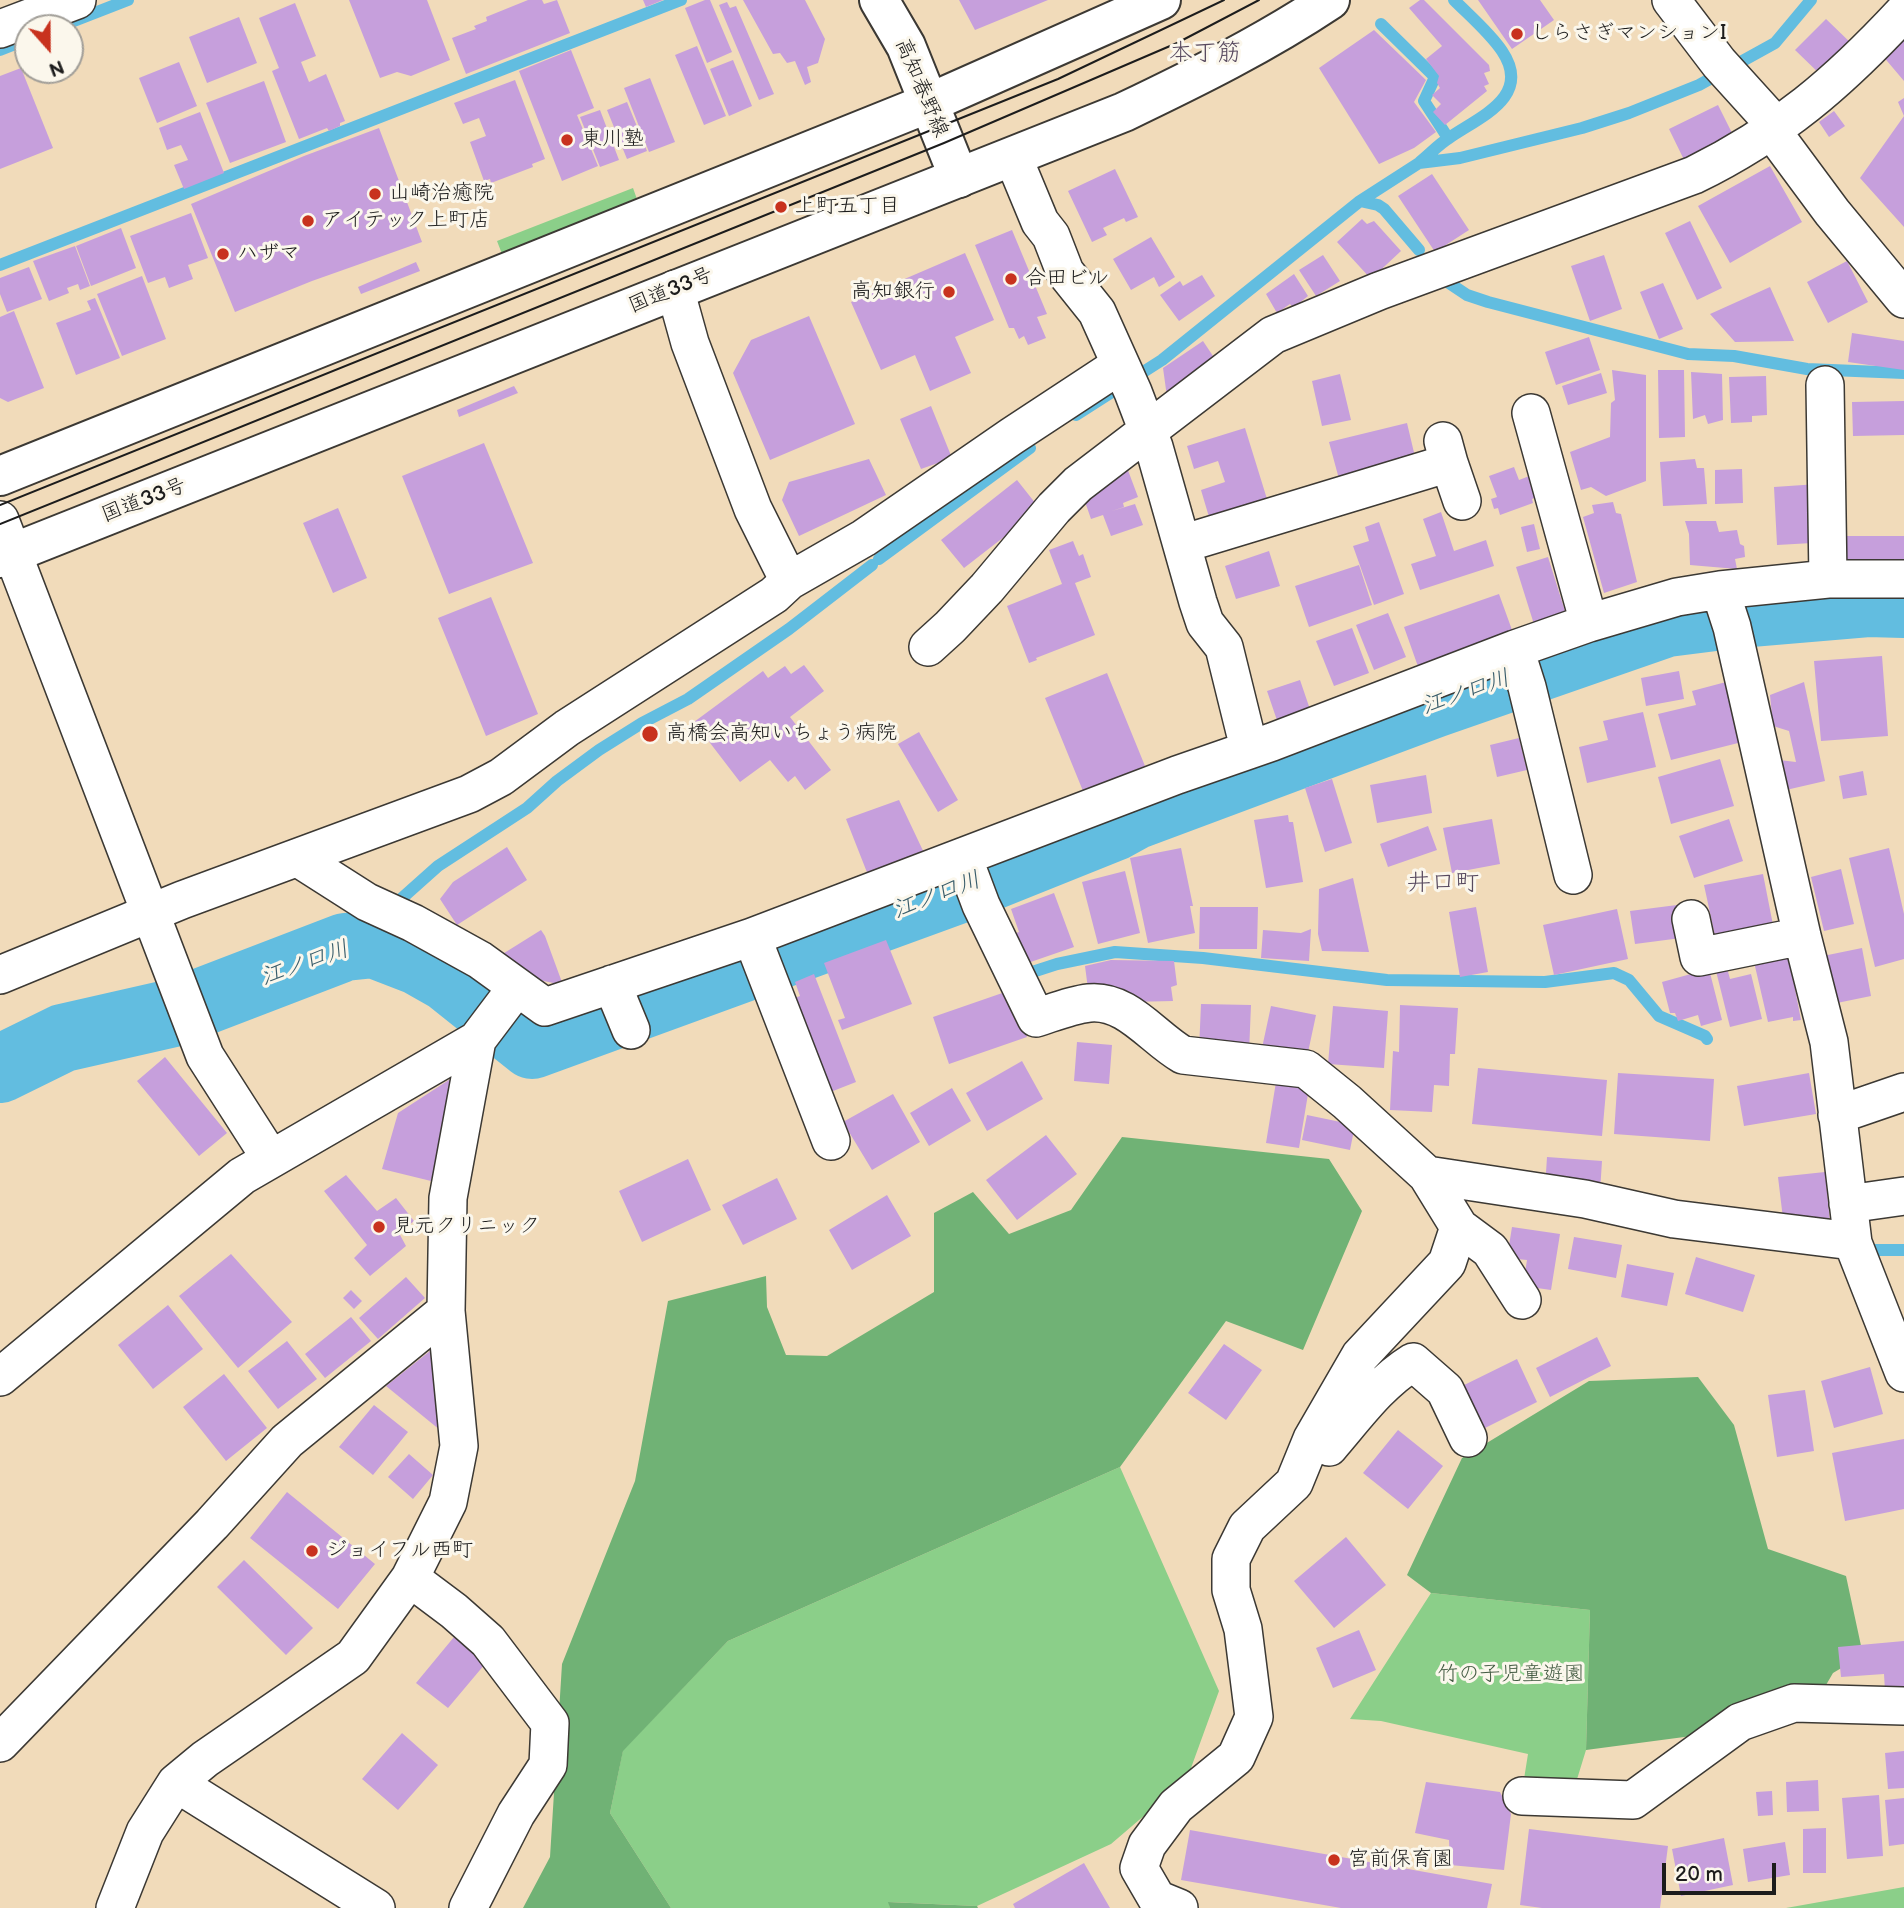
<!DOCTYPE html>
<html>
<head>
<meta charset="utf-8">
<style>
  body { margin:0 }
  #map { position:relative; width:1904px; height:1908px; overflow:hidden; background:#f1dbba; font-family:"Balsamiq Sans",sans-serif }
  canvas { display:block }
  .north { position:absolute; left:14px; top:14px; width:70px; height:70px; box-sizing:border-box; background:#fbf7ec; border:2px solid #a29f99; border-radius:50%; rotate:159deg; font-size:19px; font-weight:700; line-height:28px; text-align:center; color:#1c1c1c }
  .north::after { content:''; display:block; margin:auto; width:24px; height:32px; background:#c8321e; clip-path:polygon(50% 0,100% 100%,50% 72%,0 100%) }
  .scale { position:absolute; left:1662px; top:1863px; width:114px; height:32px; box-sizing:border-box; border:4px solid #1c1c1c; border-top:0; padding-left:9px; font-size:21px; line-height:24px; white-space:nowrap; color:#1c1c1c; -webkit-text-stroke:5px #fbf7ec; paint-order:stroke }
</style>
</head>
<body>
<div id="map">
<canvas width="1904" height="1908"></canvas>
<div class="north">N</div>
<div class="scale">20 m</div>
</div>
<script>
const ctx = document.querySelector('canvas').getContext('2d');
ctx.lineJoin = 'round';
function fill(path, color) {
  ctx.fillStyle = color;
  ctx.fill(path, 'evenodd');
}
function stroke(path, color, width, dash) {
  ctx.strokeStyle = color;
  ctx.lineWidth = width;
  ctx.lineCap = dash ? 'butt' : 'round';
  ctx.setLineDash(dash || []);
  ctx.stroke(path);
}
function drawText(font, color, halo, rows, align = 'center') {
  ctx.font = font + ' "Balsamiq Sans","Klee One",sans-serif';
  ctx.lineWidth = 6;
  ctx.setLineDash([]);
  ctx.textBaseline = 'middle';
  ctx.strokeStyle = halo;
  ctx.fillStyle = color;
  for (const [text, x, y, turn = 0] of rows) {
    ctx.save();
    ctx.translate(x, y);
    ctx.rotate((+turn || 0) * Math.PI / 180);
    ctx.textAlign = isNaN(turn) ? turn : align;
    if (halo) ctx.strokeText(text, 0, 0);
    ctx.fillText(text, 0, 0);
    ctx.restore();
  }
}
const green = new Path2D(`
  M633,188L638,202L502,254L497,241Z
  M1120,1467L1219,1691L1187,1779L1111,1844L977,1906L889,1902L890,1908H671L610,1813L623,1750L728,1641Z
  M1431,1593L1590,1610L1586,1750L1574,1789L1524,1779L1528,1754L1381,1721L1350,1719Z
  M1904,1887V1908H1786Z`);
const forest = new Path2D(`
  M1122,1137L1329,1159L1362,1211L1303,1350L1226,1321L1120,1467L728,1641L623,1751L610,1813L671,1908H523L550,1857L562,1664L635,1481L668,1301L766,1276L767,1307L786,1355L827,1356L934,1292V1213L973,1192L1009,1234L1071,1210Z
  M1698,1377L1734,1425L1768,1549L1846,1576L1863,1655L1833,1673L1805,1721L1586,1750L1590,1610L1431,1593L1407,1575L1462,1458L1589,1381Z
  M888,1902L977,1906L978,1908H890Z`);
const stream = new Path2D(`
  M1381,24L1435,77L1424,101L1448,138
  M56,28L128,0
  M0,50L28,39
  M1420,162C1430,154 1439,144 1449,138C1479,117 1533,97 1502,51C1490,33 1470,16 1454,0
  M1360,201L1378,205L1384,209L1419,250
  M0,265L681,0
  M1446,281L1467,295L1488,302L1688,354L1734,356L1807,369L1904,373
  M1076,415L1162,360L1360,201L1419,163L1460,158L1582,128L1629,113L1699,85L1775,43L1811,0
  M879,559L1030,448
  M374,944L401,899L438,866L527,808L557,781L599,750L642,723L688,699L789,629L872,565
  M1022,972L1023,975L1057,964L1115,952L1203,958L1387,980L1545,982L1614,973L1629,980L1659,1016L1705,1036L1707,1039
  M1867,1250H1904`);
const river = new Path2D(`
  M0,1069L63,1038L173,1013L345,947L374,944L418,961L448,978L532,1045L957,890L1114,827L1134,816L1434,704L1667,623L1738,614L1868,603L1904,604`);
const building = new Path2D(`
  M349,0H427L450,60L411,76L397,72L380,78Z
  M528,0H542L544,4L557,0L570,33L466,74L452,38L476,29L474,26L487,21L486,17Z
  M643,0H663L646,7Z
  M705,0H710L732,52L707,63L685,8Z
  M743,0H805L825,39L818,63L807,67L811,82L805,85L795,61L787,63L780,53L773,54Z
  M959,0H1048L975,30Z
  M1420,0H1424L1489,65L1490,71L1484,73L1489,84L1484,86L1487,91L1445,125L1433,112L1441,104L1432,95L1440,88L1437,83L1439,76L1426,59L1442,46L1409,8Z
  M1478,0H1540L1554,20L1512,49Z
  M727,2L730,8L736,6L774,94L759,100L719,5Z
  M295,3L316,56L301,62L309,82L326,74L345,121L340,123V126L329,131L327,128L299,139L272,71L279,68L259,18Z
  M239,17L257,63L207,83L189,37Z
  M1826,19L1855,47L1824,78L1795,50Z
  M1374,30L1426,80L1414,102L1436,132L1414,148L1379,164L1319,68Z
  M1904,32V81L1882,55Z
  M697,46L726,116L704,125L675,55Z
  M571,50L594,108L577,115L598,166L562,181L519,71Z
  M733,60L752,106L729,116L710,69Z
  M179,62L197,106L157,123L139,78Z
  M21,68L53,148L0,169V76Z
  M650,78L675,142L649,152L624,88Z
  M515,80L545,159L532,164L533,167L491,183L490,179L484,181L470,142L486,136L479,118L463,124L454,103Z
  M264,81L286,142L230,163L206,103Z
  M1904,98V227L1860,178L1904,116L1898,102Z
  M627,102L647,151L627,159L607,110Z
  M1718,105L1737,143L1688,168L1669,129Z
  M600,110L619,160L600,167L580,117Z
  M1834,111L1845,126L1829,137L1819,122Z
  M200,112L224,173L184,189L174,165L188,160L181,145L167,150L159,128Z
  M379,128L422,242L312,281L235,312L191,204L304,156Z
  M1770,166L1802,222L1730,263L1698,206Z
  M1115,169L1138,217L1126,222L1124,218L1103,228L1107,235L1092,242L1068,191Z
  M1432,174L1469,230L1435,252L1398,196Z
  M191,213L208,258L188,265L193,279L169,288L165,277L148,283L130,236Z
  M1362,219L1367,224L1374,221L1401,251L1371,279L1337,242Z
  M1690,221L1722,288L1697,300L1665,233Z
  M121,228L136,268L91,286L76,246Z
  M1012,230L1047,314L1037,317L1046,338L1028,345L1024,336L1019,339L1014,328H1009L975,245Z
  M1151,237L1175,277L1159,287L1154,277L1131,290L1113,259Z
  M75,246L90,286L80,290L78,284L67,288L69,293L49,301L33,261Z
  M965,253L994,320L955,337L971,373L930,391L915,355L881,370L851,302Z
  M1323,255L1340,281L1316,296L1299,270Z
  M1604,255L1622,309L1590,321L1571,266Z
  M1847,261L1868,302L1828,323L1807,282Z
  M416,262L420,271L361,294L358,287Z
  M29,267L42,299L7,312L0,294V278Z
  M1294,274L1308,296L1293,308L1290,304L1277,313L1266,294Z
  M1202,275L1215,296L1179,321L1160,295L1180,281L1183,286Z
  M142,276L166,339L122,356L97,294Z
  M1663,283L1683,329L1659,339L1640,292Z
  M1770,287L1794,341L1735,342L1710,314Z
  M95,298L120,358L76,375L56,323L91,310L87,301Z
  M14,311L44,388L8,402L0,398V317Z
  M809,316L855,424L770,460L733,373L751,340Z
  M1852,333L1904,341V370L1848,362Z
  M1589,337L1600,370L1556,385L1545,352Z
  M1203,341L1221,368L1168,404L1163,368Z
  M1612,370L1646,375V481L1606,496L1591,487L1581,490L1570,452L1610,437L1611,403L1615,400Z
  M1658,370H1684L1685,437L1659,438Z
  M1691,372L1722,374L1723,420L1708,424L1705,415L1693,419Z
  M1601,373L1607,393L1568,405L1562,386Z
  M1340,374L1351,420L1322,426L1312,381Z
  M1766,376L1767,415L1752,416V422L1731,423L1729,377Z
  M514,386L518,393L459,417L457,410Z
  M1904,401V435L1853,436L1852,402Z
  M931,406L952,458L921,469L900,419Z
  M1407,423L1416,461L1339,479L1329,442Z
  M1245,428L1267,499L1209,517L1201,490L1225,482L1218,461L1194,469L1187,446Z
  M484,443L533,563L449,594L402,476Z
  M869,459L886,495L799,536L782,500L789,482Z
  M1695,459L1697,468H1704L1707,504L1663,506L1660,462Z
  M1126,465L1138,497L1123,503L1124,507L1112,511L1135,504L1143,525L1111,536L1103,515L1091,519L1082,493Z
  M1514,467L1519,480L1532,475L1539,496L1532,499L1533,503L1500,515L1498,508L1494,509L1491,499L1497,497L1489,476Z
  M1742,469L1743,503L1715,504V470Z
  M1017,480L1040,509L964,568L941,540Z
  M1818,484L1812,543L1777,545L1774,487Z
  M1613,502L1616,513L1621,514L1637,582L1604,593L1583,517L1594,513L1592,505Z
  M338,508L367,578L333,593L303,523Z
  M1441,512L1454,551L1486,540L1494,566L1420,590L1411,564L1436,556L1423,519Z
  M1685,521H1716L1719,532L1737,530L1740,544L1744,546L1745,557L1735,559L1737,569L1690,565L1689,534Z
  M1379,522L1404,594L1374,605L1353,546L1369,541L1365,527Z
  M1534,524L1540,549L1527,552L1521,527Z
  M1846,536H1904V570H1846Z
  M1073,541L1079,556L1083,554L1091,577L1075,583L1095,635L1036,658L1037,660L1029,663L1007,606L1062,584L1049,550Z
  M1269,551L1280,586L1236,599L1225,566Z
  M1548,557L1570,627L1538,637L1516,567Z
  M1359,565L1372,605L1309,627L1295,586Z
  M1499,594L1516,641L1421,675L1404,627Z
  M491,597L538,714L486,736L438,618Z
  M1388,613L1406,657L1374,670L1356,625Z
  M1352,628L1369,673L1334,686L1316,641Z
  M1882,656L1888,736L1821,741L1814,661Z
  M804,665L824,691L790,717L831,770L805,790L795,776L788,782L770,760L740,782L694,722L763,671L768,678L785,666L791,674Z
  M1679,671L1684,699L1646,706L1641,678Z
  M1107,673L1145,766L1083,791L1045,698Z
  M1300,680L1314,721L1281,732L1267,691Z
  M1726,682L1742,742L1671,760L1658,714L1696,705L1692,691Z
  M1804,682L1825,781L1786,790L1779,760L1796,762L1789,731L1773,726L1770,695Z
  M1643,712L1656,767L1587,783L1579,747L1608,740L1603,721Z
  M919,732L958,800L938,812L898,744Z
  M1519,738L1527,770L1497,777L1490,745Z
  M1720,759L1734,806L1671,824L1658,777Z
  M1863,771L1867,795L1843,799L1839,776Z
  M1426,775L1432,813L1377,823L1370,785Z
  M1332,779L1352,843L1325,852L1305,788Z
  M899,800L926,857L870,880L846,819Z
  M1288,815L1289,822H1293L1303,882L1266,888L1254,820Z
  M1492,819L1500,864L1452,873L1443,828Z
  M1729,819L1743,861L1694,878L1679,836Z
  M1428,826L1437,850L1388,867L1380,844Z
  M507,847L527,880L457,925L440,899L453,882Z
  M1181,848L1193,906H1190L1195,933L1148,943L1130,858Z
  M1889,848L1904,914V959L1875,967L1849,858Z
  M1841,869L1854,924L1824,931L1811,877Z
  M1125,871L1140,933L1098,944L1082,882Z
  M1763,874L1773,925L1715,936L1704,885Z
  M1353,878L1369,952L1322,951L1318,934L1319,889Z
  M1054,893L1074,947L1022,965L1011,935L1019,932L1011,909Z
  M1677,905L1681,938L1635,944L1630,911Z
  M1200,907H1258L1257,949H1199Z
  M1476,907L1488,972L1460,977L1449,912Z
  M1617,909L1628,959L1554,975L1543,925Z
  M1311,929L1309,961L1261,958L1263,930L1301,933Z
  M541,930L545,936L563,985L539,980L501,955Z
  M886,940L912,1004L842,1030L838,1020L845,1018L824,963Z
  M1862,948L1871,996L1832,1004L1823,956Z
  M1776,956L1789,958L1801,1020L1793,1021V1017L1768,1022L1754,962Z
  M1111,960L1174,961L1177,985L1171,987L1173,1001L1129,1002L1130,992L1088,989L1085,966Z
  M1727,968L1730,979L1751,974L1762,1019L1730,1027L1716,971Z
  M1709,969L1722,1020L1701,1026L1698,1015L1678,1021L1675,1013H1670L1662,982Z
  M814,974L856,1082L828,1093L792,999L800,996L795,982Z
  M1011,990L1027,1037L949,1064L933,1017Z
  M1201,1004L1251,1005L1249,1053L1199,1050Z
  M1400,1005L1458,1008L1455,1054H1450L1449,1086L1434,1085L1432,1112L1390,1110L1393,1051L1399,1052Z
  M1271,1006L1316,1015L1307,1057L1262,1048Z
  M1333,1006L1388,1011L1384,1068L1328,1064Z
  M1077,1042L1112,1045L1109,1084L1074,1081Z
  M165,1057L227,1133L199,1156L137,1081Z
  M1022,1061L1043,1099L987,1131L966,1093Z
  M1478,1068L1607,1080L1602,1136L1472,1124Z
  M1618,1073L1714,1079L1710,1141L1614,1134Z
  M1809,1073L1816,1114L1744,1126L1737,1086Z
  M455,1076L446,1127L431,1181L382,1169L398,1113Z
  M1276,1082L1309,1088L1299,1148L1266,1143Z
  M952,1088L971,1121L929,1146L910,1113Z
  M893,1094L920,1142L872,1170L843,1122Z
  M1307,1115L1355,1125L1350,1150L1302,1140Z
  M1046,1135L1077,1174L1017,1220L986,1180Z
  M1547,1157L1602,1161L1600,1192L1545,1188Z
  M688,1159L711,1210L642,1242L619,1191Z
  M1825,1172L1830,1222L1784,1227L1778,1177Z
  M346,1175L377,1211L396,1198L414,1221L399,1233L406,1246L370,1276L354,1258L367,1245L324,1191Z
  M777,1178L797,1219L743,1245L722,1205Z
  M887,1195L911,1236L852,1270L829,1230Z
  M1512,1227L1560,1234L1551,1290L1523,1286L1527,1260L1507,1258Z
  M1574,1237L1622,1245L1616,1278L1568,1269Z
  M231,1254L292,1322L238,1368L179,1296Z
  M1696,1257L1755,1275L1743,1312L1685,1294Z
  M1627,1264L1674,1273L1667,1306L1621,1297Z
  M406,1277L425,1298L378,1339L359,1318Z
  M351,1290L362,1301L354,1309L343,1298Z
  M168,1305L203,1349L153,1389L118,1345Z
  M351,1317L371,1341L325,1378L305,1354Z
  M1597,1337L1611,1366L1550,1397L1536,1368Z
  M287,1341L317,1379L278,1409L248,1371Z
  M1224,1344L1262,1370L1226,1420L1188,1393Z
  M435,1347L440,1430L386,1386Z
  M1517,1359L1537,1402L1475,1433L1454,1390Z
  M1870,1367L1883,1414L1834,1428L1821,1381Z
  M224,1374L267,1428L226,1461L183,1407Z
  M1805,1390L1814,1451L1777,1457L1768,1395Z
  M374,1405L408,1432L373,1475L339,1447Z
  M1398,1430L1443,1466L1408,1509L1363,1473Z
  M1904,1439V1509L1845,1521L1832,1453Z
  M409,1454L433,1475L413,1499L388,1477Z
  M287,1492L375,1564L338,1609L250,1538Z
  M1346,1537L1386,1585L1334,1628L1294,1581Z
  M244,1560L313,1628L286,1655L217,1587Z
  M1359,1630L1376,1670L1333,1688L1316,1648Z
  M454,1637L485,1664L448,1708L416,1683Z
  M1904,1641V1690L1885,1691L1884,1674L1841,1677L1838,1647Z
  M402,1733L438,1765L398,1810L362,1779Z
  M1904,1751V1788L1888,1789L1885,1753Z
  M1818,1780L1819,1811L1787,1812L1786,1782Z
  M1426,1782L1500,1792L1511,1814L1504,1870L1450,1865L1449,1840L1415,1833Z
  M1772,1791L1773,1815L1758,1816L1756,1792Z
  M1879,1795L1883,1856L1847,1859L1842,1798Z
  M1904,1798V1844L1889,1846L1885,1800Z
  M1826,1828V1873H1803V1829Z
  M1529,1829L1668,1846L1660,1908H1542L1520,1905Z
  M1190,1830L1492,1884L1487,1908H1341L1181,1880Z
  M1724,1838L1733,1885L1681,1896L1672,1849Z
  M1785,1842L1790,1875L1748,1882L1743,1849Z
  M1084,1863L1110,1908H1015L1013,1904Z`);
const minor = new Path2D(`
  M1671,0L1719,63L1777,127
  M0,29L77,0
  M1772,131L1832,212L1904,299
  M1013,157L1040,222L1051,236L1065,272L1097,312L1133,392L1154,447L1198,602L1205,623L1224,647L1245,732L1252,749
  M675,289L690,343L753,509L789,581
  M1825,385L1828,579
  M1531,413L1589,623
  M1449,463L1462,501
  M0,520L205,1056L271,1159
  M1182,544L1449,463L1443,441
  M1720,590L1732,627L1802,936L1829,1042L1853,1243L1904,1373
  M928,647L950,627L987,588L1054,508L1078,484L1273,335L1379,291L1694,175C1780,133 1839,82 1904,12
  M1515,649L1527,687L1573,875
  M963,857L981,905L1036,1018C1052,1013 1071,1005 1089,1003C1127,999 1153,1038 1183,1055L1306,1069L1347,1102L1427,1175L1459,1227L1490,1250L1522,1300
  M298,858L367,902L413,923L480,960L545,1007L752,937L1177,775L1272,742L1515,649L1589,623L1677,597L1720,590L1828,579H1904
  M1691,919L1699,957L1802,936
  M752,937L831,1141
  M0,975L182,900L469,794L501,777L567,728L774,595L789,581L864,538L1012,436L1120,365
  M612,984L631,1030
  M1837,1115L1904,1092
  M1427,1175L1585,1199L1674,1219L1852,1241
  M1848,1204L1904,1196
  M0,1377L242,1176L477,1040L517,987
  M1317,1441L1329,1447C1356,1416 1378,1384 1413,1362L1445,1390L1468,1438
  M410,1578L454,1611L488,1641L550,1723L548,1765L516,1814L468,1908
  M0,1743L212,1524L287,1441L446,1311
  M176,1783L376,1908
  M1522,1796L1633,1800L1740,1722L1794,1703L1904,1706
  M115,1908L145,1832L176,1783L205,1759L353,1657L410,1578L448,1502L459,1446L446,1311L448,1198L477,1040
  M1179,1908L1157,1899L1139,1868L1147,1845L1176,1806L1236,1757L1254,1717L1243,1629L1231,1590V1559L1247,1527L1294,1483L1312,1439L1360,1356L1447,1263L1459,1227`);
const major = new Path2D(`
  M879,0L906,46L959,178`);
const highway = new Path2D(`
  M0,476L929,103L1161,0
  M0,558L1124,112C1195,78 1264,44 1330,0`);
const tram = new Path2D(`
  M0,505L1058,79L1224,0
  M0,524L944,143L1177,43L1259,0`);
const markers = [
  [1517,34,7,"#c8321e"],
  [567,140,7,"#c8321e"],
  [375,194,7,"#c8321e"],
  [781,207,7,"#c8321e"],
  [308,221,7,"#c8321e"],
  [223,254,7,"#c8321e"],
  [1011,279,7,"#c8321e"],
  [949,292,7,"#c8321e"],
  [650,734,9,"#c8321e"],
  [379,1227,7,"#c8321e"],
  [312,1551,7,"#c8321e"],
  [1334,1860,7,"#c8321e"]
];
const poiNames = [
  ["しらさぎマンションI",1531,34],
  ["東川塾",581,140],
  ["山崎治癒院",389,194],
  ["上町五丁目",795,207],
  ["アイテック上町店",322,221],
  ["ハザマ",237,254],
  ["合田ビル",1025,279],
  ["高知銀行",935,292,"right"],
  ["高橋会高知いちょう病院",666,734],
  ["見元クリニック",393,1227],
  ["ジョイフル西町",326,1551],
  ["宮前保育園",1348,1860]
];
const streetNames = [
  ["高知春野線",921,88,67],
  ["国道33号",671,291,-22],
  ["国道33号",144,501,-21]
];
const parkNames = [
  ["竹の子児童遊園",1511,1675]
];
const waterNames = [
  ["江ノ口川",1466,693,-19],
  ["江ノ口川",937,896,-21],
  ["江ノ口川",305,964,-19]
];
const quarterNames = [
  ["本丁筋",1205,54],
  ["井口町",1443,884]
];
fill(green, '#8bcf89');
fill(forest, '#70b275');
stroke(stream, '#62bde0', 12);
stroke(river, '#62bde0', 68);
fill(building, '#c69fdc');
stroke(minor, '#3c3934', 40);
stroke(major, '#3c3934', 42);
stroke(highway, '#3c3934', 42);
stroke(minor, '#fff', 37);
stroke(major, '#fff', 38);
stroke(highway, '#fff', 38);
stroke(tram, '#1c1c1c', 2);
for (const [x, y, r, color] of markers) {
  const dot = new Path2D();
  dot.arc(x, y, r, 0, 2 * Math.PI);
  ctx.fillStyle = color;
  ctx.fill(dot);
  stroke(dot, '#fbf7ec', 2.5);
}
drawText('21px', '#1c1c1c', '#fbf7ec', poiNames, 'left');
drawText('21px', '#1c1c1c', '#fbf7ec', streetNames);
drawText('21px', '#435b42', '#fbf7ec', parkNames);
drawText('italic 23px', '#385c6a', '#fbf7ec', waterNames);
drawText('24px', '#584a5f', '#fbf7ec', quarterNames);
</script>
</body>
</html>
